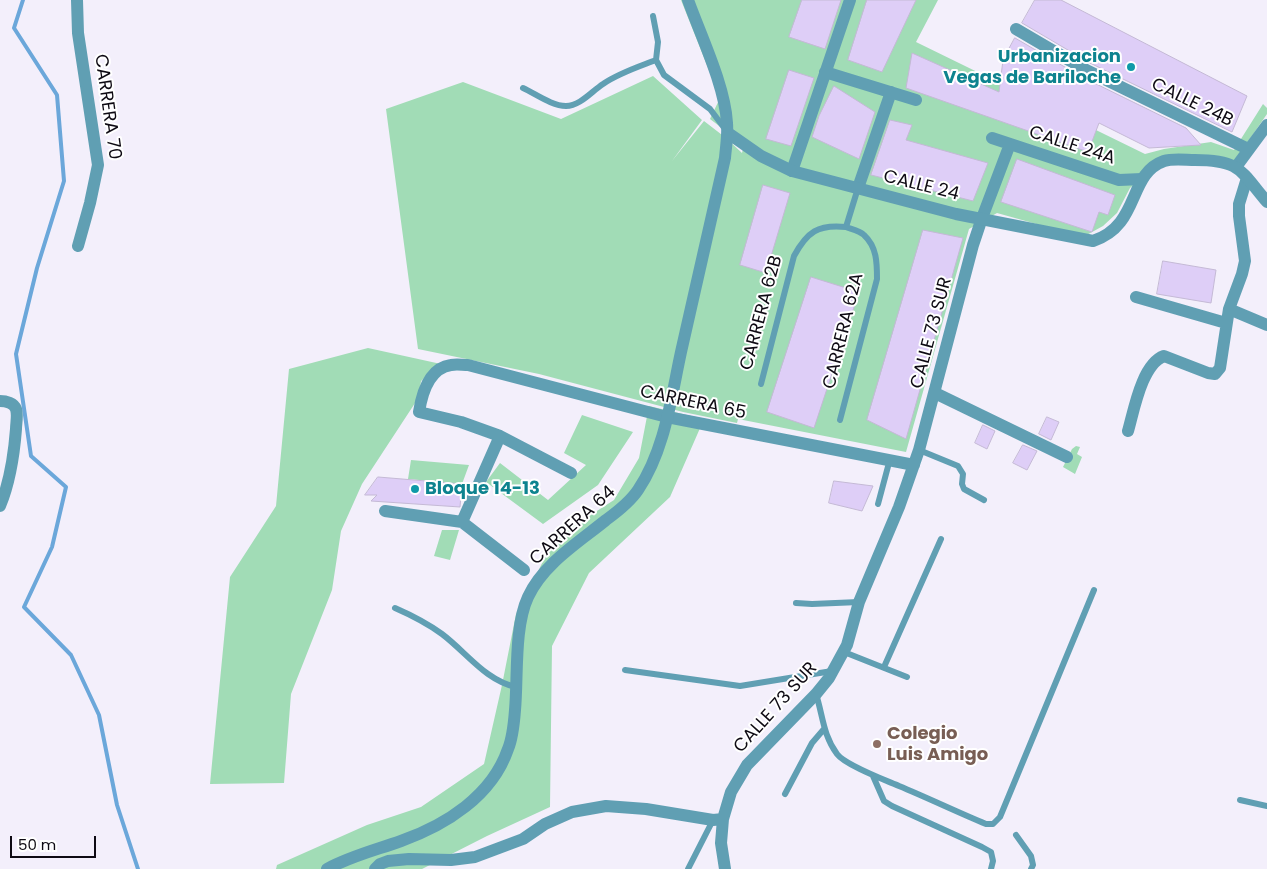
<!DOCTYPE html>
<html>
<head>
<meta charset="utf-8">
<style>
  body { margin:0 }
  #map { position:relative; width:1267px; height:869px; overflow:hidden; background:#f3effb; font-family:Poppins,sans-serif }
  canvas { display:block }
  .scale { position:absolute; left:10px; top:836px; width:86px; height:22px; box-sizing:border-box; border:2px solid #0e0a13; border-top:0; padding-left:6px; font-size:15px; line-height:18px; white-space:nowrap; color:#0e0a13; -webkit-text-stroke:4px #fff; paint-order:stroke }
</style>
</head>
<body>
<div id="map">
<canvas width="1267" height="869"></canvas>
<div class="scale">50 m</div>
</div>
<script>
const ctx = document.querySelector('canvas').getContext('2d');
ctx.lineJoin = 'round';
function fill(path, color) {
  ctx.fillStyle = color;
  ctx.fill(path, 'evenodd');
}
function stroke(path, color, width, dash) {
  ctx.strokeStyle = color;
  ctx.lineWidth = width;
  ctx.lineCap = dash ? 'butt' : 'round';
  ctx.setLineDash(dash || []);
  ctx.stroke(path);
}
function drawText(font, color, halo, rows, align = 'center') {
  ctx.font = font + ' Poppins,sans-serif';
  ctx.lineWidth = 4;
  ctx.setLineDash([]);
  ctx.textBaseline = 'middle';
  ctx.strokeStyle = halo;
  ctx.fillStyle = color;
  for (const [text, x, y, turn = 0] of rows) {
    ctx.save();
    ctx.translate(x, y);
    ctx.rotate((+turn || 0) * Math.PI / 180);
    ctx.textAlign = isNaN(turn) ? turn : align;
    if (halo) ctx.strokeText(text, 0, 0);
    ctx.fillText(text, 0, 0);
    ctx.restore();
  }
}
const green = new Path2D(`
  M681,0H938L916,42L1145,154L1164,149L1211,142L1234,150L1263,104L1267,108V114L1234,162L1162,159L1130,188L1117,213L1103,226L1083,237L997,213L969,229L906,452L738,419L737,423L683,412L539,374L418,349L386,109L463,82L561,119L653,76L702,120L672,161L704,121L726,138L742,153L744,145L710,119L720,98Z
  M368,348L441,364L421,381L419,397L362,484L341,531L332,590L291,694L284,783L210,784L230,577L276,506L289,369Z
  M649,406L704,419L670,497L589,573L552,646L550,807L487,836L422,869H276L277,865L367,825L421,807L484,764L502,685L516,614L555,538L614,500L639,458Z
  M582,415L633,432L598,485L543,524L486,482L500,463L548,500L586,465L564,453Z
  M1076,446L1080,447L1077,454L1082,457L1075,474L1063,467L1072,449Z
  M411,460L469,465L462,484L408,479Z
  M442,530H459L450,560L434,556Z`);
const stream = new Path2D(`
  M23,0L14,28L57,95L64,181L37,268L16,354L31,456L66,487L52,547L24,607L71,655L99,715L117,805L138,869`);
const building = new Path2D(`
  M802,0H841L825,49L789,37Z
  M867,0H916L882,72L848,60Z
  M1035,0H1061L1247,96L1232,132L1090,63L1022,23Z
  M1015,38L1082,77L1186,128L1201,145L1149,148L1099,123L1088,152L906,88L912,53L999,92L1004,52L1006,53Z
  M789,70L814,78L791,146L766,139Z
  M834,86L875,112L859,159L812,137L819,116Z
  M890,120L912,125L906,140L988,163L973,201L871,175Z
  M1017,159L1115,195L1108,215L1099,212L1092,232L1001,202Z
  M763,185L790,193L766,273L740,265Z
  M923,230L963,238L906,439L867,420Z
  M1163,261L1216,270L1211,303L1157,294Z
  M811,277L859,292L814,428L767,412Z
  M1047,417L1059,422L1051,440L1039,434Z
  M983,425L995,431L987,449L975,443Z
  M1023,445L1037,451L1027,470L1013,463Z
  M378,477L462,484L460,507L371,501L377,495H365Z
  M834,481L873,486L862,511L829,503Z`);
const service = new Path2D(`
  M653,16L658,42L656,60L664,75L710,109L725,129
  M523,88C536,94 552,106 566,106C580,106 592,91 603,84C619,73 638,67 656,60
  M761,384L794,256C807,232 818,224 846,227
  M840,420L877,279C877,263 877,247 864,235C860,231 851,229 846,227L858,188
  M919,450L958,466L963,474L962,484L964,489L984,500
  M878,504L890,459
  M796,603L812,604L859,602
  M395,608C411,615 427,623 442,634C466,652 486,681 516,687
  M844,652L907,677
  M884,667L941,539
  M625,670L740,686L832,671
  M816,694C823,716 823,735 837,754C845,765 885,780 899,786C928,798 957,812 986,824H993L1000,817L1094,590
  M873,776L884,801L892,806L982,847L991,852L993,861L991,869
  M785,794L812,743L824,729
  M1240,800L1267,806
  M1016,835L1031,856L1033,865L1031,869
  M688,869L713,820`);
const minor = new Path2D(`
  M77,0L78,33L98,165L90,203L78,246
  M1016,29L1086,70L1248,149
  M825,72L916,100
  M992,138L1119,180L1142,179
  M1236,167L1267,125
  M792,171L850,0
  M858,188L891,92
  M1136,297L1226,323
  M1229,309L1267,325
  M935,393L1067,457
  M0,401C6,401 14,403 16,409C18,415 16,423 16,429C14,455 10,482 0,506
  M1128,431C1134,410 1142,364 1164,356L1208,373L1215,374L1220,368L1229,309L1242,274L1245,261L1239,216V204L1247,178
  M571,473L500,436L461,422L419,412C422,393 429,368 451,365C457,364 462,365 468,365L667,417L914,465
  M385,511L462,522L524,570
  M462,522L500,436
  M375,869L380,864L388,861L409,859L451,860L475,857L523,839L545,824L572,812L606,806L646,809L713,820L723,819
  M725,869L721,843L723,819L731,792L747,765L816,694L829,678L847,645L859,602L899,507L919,450L973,245L982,218L1010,144`);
const tertiary = new Path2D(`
  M728,133L761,156L792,171L956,214L1093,241C1141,225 1127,174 1164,161C1173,158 1186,160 1195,160C1240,160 1240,170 1267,202
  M327,869C351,856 376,850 401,841C446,825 492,796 508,749C513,737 514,723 515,710C518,677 514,627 528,597C543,564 579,542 606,520C617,512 630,502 638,490C665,450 671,398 681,352C696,287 711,222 725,158C726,146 728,135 727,123C725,86 701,36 688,0`);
const markers = [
  [1131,67,5,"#0f9aa8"],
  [415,489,5,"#0f9aa8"],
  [877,744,5,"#8d6e63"]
];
const cultureNames = [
  ["Urbanizacion",1121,57],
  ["Vegas de Bariloche",1121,78],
  ["Bloque 14-13",425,489,"left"]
];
const streetNames = [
  ["CALLE 24B",1192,103,26],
  ["CARRERA 70",107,107,82],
  ["CALLE 24A",1072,146,18],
  ["CALLE 24",921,186,14],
  ["CARRERA 62B",762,313,-75],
  ["CARRERA 62A",844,331,-76],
  ["CALLE 73 SUR",932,333,-75],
  ["CARRERA 65",693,403,12],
  ["CARRERA 64",573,526,-42],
  ["CALLE 73 SUR",776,708,-48]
];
const educationNames = [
  ["Colegio",887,734],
  ["Luis Amigo",887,755]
];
fill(green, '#a1dcb6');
stroke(stream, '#6ba7da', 4);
fill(building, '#decef7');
stroke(building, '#c4b9d5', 1);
stroke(service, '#609fb3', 6);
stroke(minor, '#609fb3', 12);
stroke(tertiary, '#609fb3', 12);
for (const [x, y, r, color] of markers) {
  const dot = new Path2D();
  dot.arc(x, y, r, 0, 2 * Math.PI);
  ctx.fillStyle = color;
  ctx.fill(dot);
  stroke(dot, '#fff', 2);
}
drawText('bold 18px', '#0d838f', '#fff', cultureNames, 'right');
drawText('18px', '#0e0a13', '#fff', streetNames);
drawText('bold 18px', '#785e54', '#fff', educationNames, 'left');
</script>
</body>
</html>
